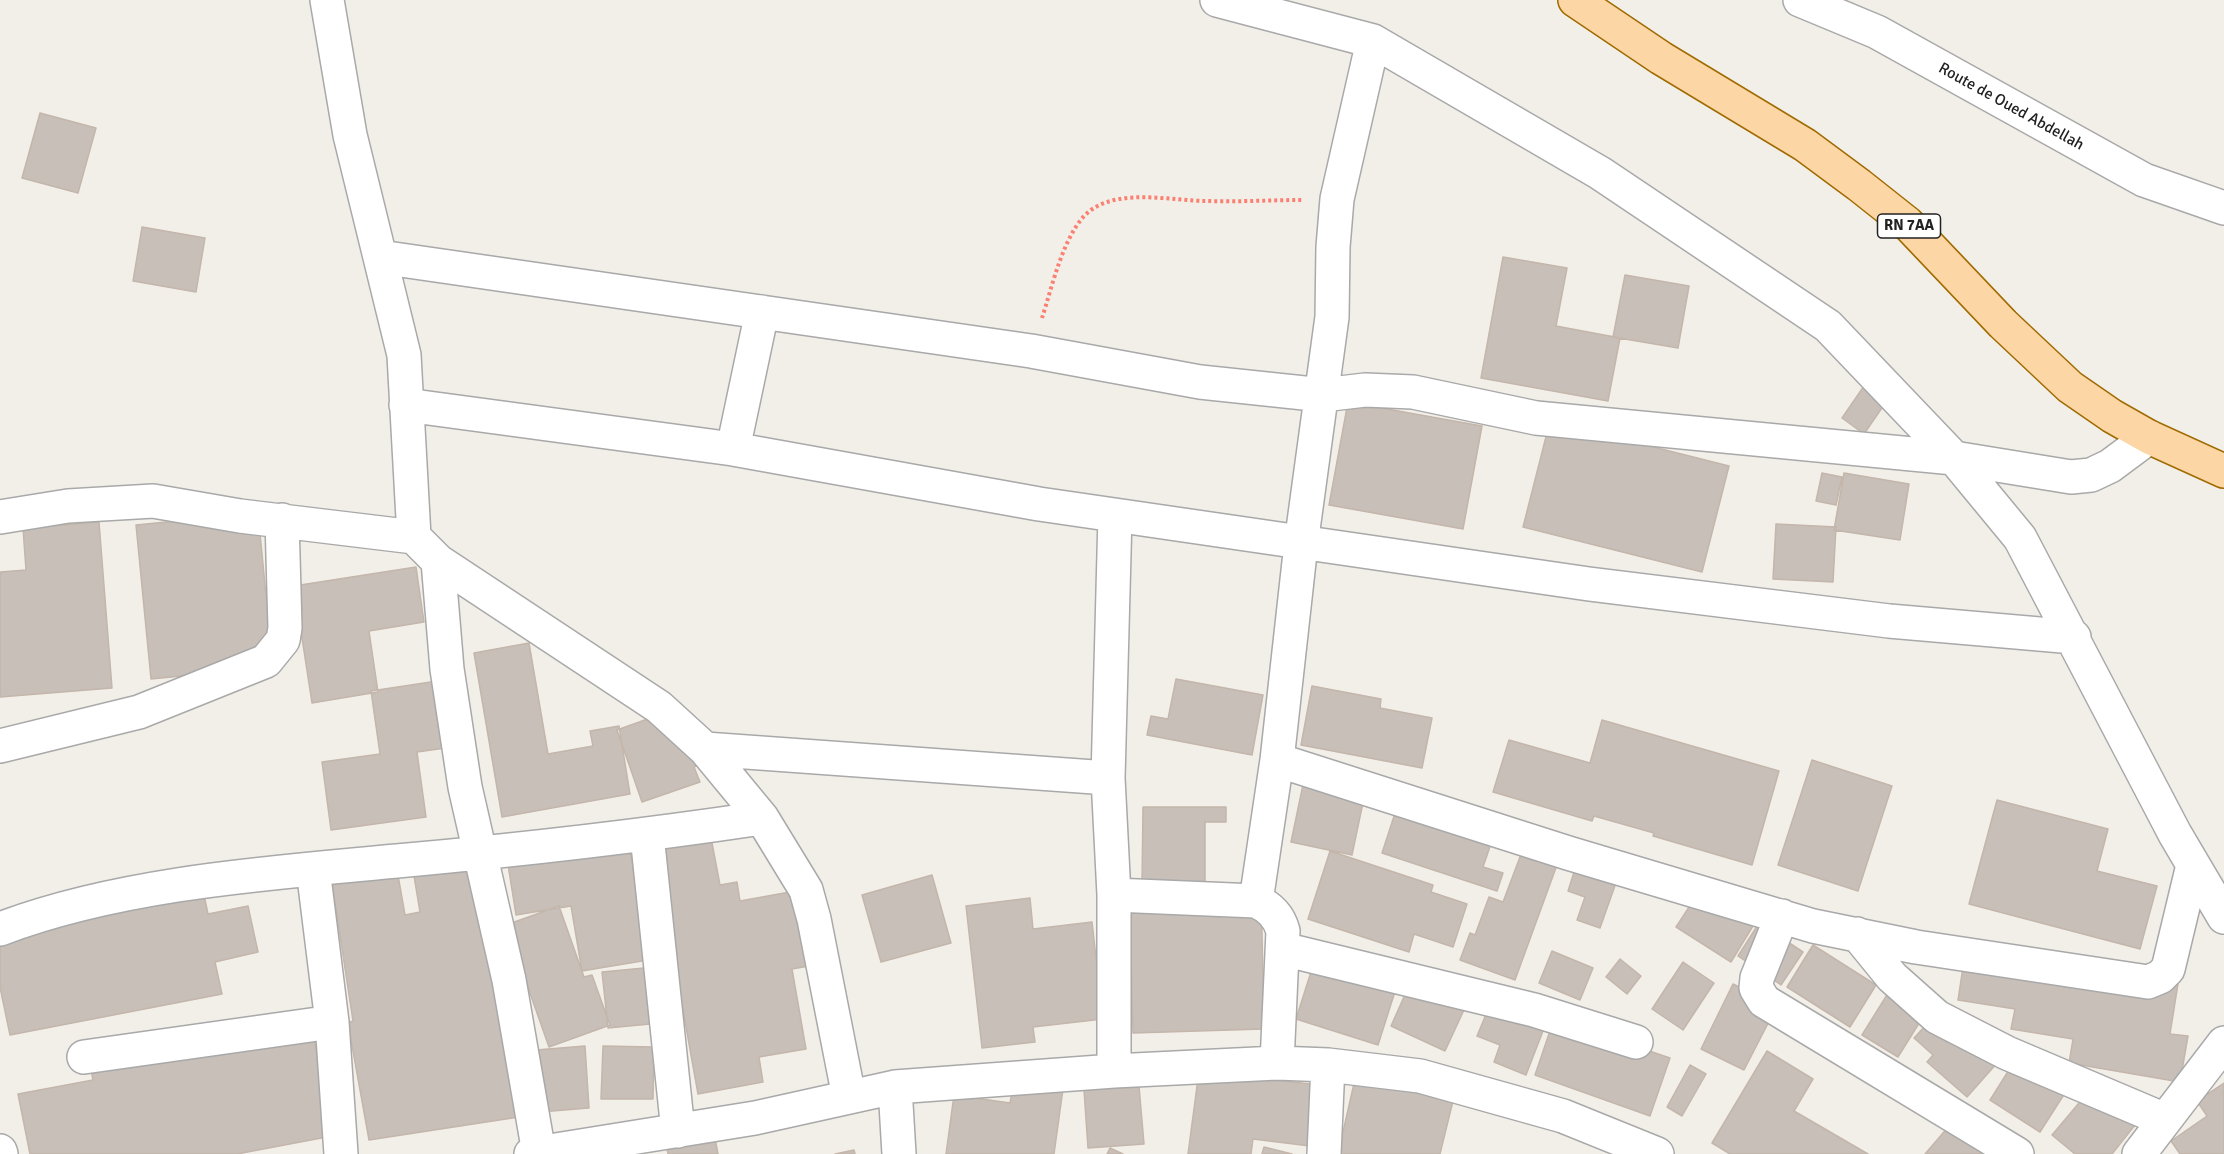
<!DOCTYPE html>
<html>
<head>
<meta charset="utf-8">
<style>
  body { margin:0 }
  canvas { display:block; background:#f2efe9 }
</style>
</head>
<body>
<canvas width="2224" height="1154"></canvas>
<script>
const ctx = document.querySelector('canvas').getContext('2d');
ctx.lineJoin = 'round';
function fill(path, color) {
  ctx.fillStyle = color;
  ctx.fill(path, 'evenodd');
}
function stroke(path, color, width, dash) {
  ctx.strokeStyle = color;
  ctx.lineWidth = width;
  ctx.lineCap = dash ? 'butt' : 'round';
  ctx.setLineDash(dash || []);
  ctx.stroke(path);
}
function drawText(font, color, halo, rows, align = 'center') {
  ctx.font = font + ' Signika,sans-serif';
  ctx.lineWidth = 5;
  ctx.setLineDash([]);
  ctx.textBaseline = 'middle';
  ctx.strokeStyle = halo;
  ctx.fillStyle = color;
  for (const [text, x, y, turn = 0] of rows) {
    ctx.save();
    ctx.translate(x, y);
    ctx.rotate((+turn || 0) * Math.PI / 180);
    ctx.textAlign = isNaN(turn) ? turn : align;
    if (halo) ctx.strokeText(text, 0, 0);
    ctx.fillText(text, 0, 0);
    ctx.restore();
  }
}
const building = new Path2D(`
  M40,113L96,128L78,193L22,178Z
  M142,227L205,238L196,292L133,281Z
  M1503,257L1567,268L1556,326L1620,338L1608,401L1481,378Z
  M1625,275L1689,286L1678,348L1613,337Z
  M1864,386L1886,402L1864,434L1842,418Z
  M1348,402L1482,426L1463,529L1329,505Z
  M1550,421L1729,466L1702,572L1523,527Z
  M1822,473L1842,477L1836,505L1816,501Z
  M1844,473L1909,484L1900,540L1834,530Z
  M258,513L273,667L151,679L136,525Z
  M99,522L112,688L0,697V572L26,570L23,528Z
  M1776,524L1836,527L1833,582L1773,579Z
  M416,567L424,622L369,631L378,692L312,703L294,586Z
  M529,643L548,754L593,746L590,731L619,726L630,794L502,817L474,653Z
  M1176,679L1263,695L1252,755L1147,735L1151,716L1168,719Z
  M444,680L453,747L417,752L426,817L331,830L322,762L380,754L371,691Z
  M1312,686L1381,699L1380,708L1432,718L1422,768L1301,745Z
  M681,707L700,764L694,767L700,782L642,802L617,730Z
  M1602,720L1779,771L1752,865L1653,836L1654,833L1594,816L1592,821L1493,792L1509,740L1590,763Z
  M1812,760L1892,786L1858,891L1778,865Z
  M1304,780L1365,793L1352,855L1291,842Z
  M1997,800L2108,829L2097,871L2157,886L2140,949L1969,904Z
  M1399,801L1495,832L1483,867L1503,873L1497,891L1382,853Z
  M1143,807H1226V822H1205V883H1142Z
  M708,822L720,885L737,882L740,901L801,890L815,965L792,969L806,1049L759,1057L763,1082L698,1094L673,954H677L655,832Z
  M627,832L648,960L582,971L571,906L516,915L506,852Z
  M1526,841L1561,854L1515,980L1460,960L1470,933L1475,935L1489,897L1503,902Z
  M1330,851L1433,885L1431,892L1467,904L1453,947L1414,934L1409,952L1308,919Z
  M475,859L519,1117L369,1140L348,1023L353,1021L331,876L396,864L405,915L420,912L413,870Z
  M1576,866L1617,880L1600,928L1577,920L1585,897L1568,891Z
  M932,875L951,943L881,962L862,895Z
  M200,876L208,914L248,906L258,952L215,962L222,994L10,1035L0,987V918Z
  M1261,886L1264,1029L1133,1033L1129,889Z
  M1699,892L1753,926L1731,962L1676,927Z
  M1030,898L1033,929L1092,922L1103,1019L1033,1027L1035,1042L982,1048L966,906Z
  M559,906L584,977L592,975L610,1025L549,1047L506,925Z
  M1759,923L1803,952L1781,985L1738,956Z
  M1813,945L1876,985L1850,1027L1787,987Z
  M1966,947L2178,984L2170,1034L2188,1036L2180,1082L2069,1063L2073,1039L2011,1029L2015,1009L1958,1000Z
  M1552,951L1593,968L1580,1000L1539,983Z
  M1317,953L1399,979L1378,1045L1296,1019Z
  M1620,959L1641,976L1627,994L1606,977Z
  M1683,962L1714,983L1683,1030L1652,1009Z
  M644,968L650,1024L608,1028L602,972Z
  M1415,972L1470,997L1445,1051L1391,1026Z
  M1733,984L1777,1006L1744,1070L1701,1049Z
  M1890,990L1926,1012L1898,1057L1862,1035Z
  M1526,1010L1548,1018L1526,1075L1494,1062L1500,1045L1477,1036L1487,1012L1520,1025Z
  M1939,1011L1998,1062L1967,1097L1927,1062L1933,1055L1914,1038Z
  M310,1017L332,1136L237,1154H30L18,1094L93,1080L89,1059Z
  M1554,1019L1670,1058L1650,1116L1535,1075Z
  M585,1046L589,1108L540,1112L536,1050Z
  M603,1046L654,1047L653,1099H601Z
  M1767,1051L1813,1079L1794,1111L1868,1154H1730L1712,1143Z
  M2021,1051L2065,1093L2040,1132L1990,1100Z
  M1690,1065L1706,1074L1682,1116L1667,1107Z
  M1199,1071L1318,1085L1310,1146L1253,1139L1251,1154H1188Z
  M1355,1079L1453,1101L1440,1154H1338Z
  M1014,1082L1063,1089L1054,1154H946L954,1095L1010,1103Z
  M2224,1083V1154H2180L2171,1141L2207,1116L2197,1101Z
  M2095,1084L2139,1120L2112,1154H2075L2052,1135Z
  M1139,1086L1144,1144L1088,1148L1084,1090Z
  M1962,1111L2012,1154H1925Z
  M713,1128L718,1154H668L665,1137Z
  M1264,1147L1292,1154H1262Z
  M1110,1148L1123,1154H1107Z
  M854,1150L855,1154H835Z`);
const path = new Path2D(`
  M1042,318C1052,288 1065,225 1094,208C1125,189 1173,201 1207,201C1239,202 1271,200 1303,200`);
const minor = new Path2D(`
  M327,0L350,135L404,355L414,537
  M1217,0L1373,41L1600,173L1828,326L1954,458L2020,538L2175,834L2224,917
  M1800,0L1877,32L2144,180L2224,208
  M1373,41L1337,199L1333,247L1332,317L1301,544L1277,760L1568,853L1813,926L1916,947L2148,982L2160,977L2168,969L2193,865
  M380,257L1031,351L1200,382L1323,395L1365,390L1413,392L1536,418L1954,458L2071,477L2091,475L2110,466L2149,437
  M406,405L733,449L1039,504L1589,584L1889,621L2074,637
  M733,449L762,312
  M0,517L68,506L153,501L240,516L414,537L438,561L659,707L705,749L762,818L806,890L814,919L849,1097
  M438,561L447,669L465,787L509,980L539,1153
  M0,746L139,712L266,661L283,640L285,628L282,520
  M705,749L1108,778
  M647,835L678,1131
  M313,869L332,1022L341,1154
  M1114,895L1256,901C1270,907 1279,916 1283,931L1277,1063
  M1256,901L1277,760
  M1782,916L1757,978L1756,988L1764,1001L2017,1154
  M0,929C121,883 269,873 397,861C519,850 641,836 762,818
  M1857,934L1892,977L1937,1017L2007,1053L2165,1120
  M1283,949L1534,1010L1636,1042
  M84,1057L332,1022
  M1114,1071V895L1108,778L1115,516
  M895,1087L899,1154
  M0,1151L1,1154
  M531,1154L755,1118L895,1087L1114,1071L1277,1063L1328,1065L1420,1076L1563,1116L1657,1154
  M1324,1154L1328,1065
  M2139,1154L2224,1043`);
const major = new Path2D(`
  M1575,0L1661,58L1805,145L1859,185L1907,223L2003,324L2070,387L2112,416L2149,437L2224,471`);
const shields = [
  [1909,226,63]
];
const shieldNames = [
  ["RN 7AA",1909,226]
];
const streetNames = [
  ["Route de Oued Abdellah",2011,107,29]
];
fill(building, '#c7bfb8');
stroke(building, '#c4b6ab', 1.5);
stroke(minor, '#a9a9a9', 36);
stroke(major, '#a06b00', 36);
stroke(path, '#fa8072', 4, [3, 3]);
stroke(minor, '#fff', 33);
stroke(major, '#fcd6a4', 33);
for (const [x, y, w] of shields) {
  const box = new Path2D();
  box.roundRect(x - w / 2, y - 12, w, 24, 4.5);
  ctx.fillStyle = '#fff';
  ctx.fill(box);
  stroke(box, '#222', 1.5);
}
drawText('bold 15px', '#222', null, shieldNames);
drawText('16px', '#222', '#fff', streetNames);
</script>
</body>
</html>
